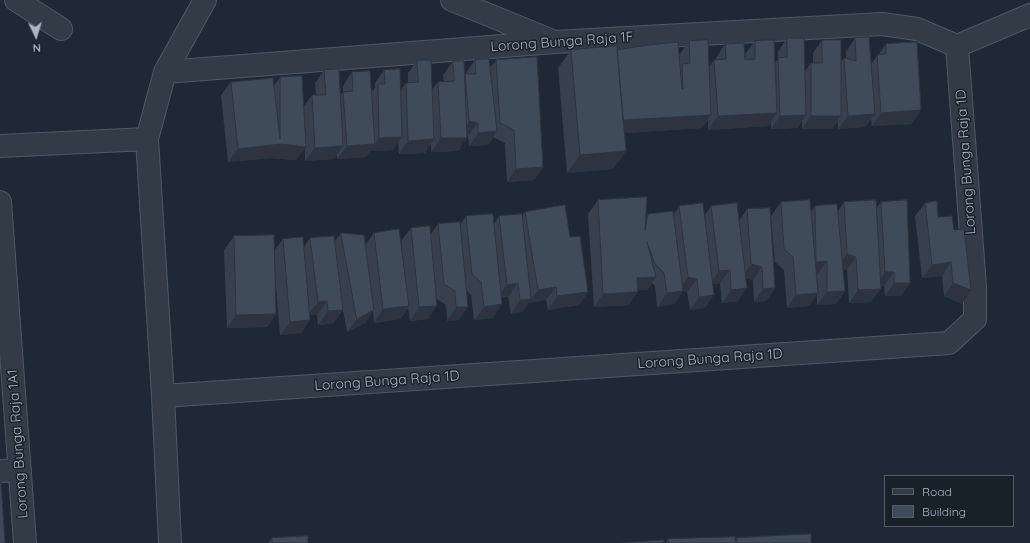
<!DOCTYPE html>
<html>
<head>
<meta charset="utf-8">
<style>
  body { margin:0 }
  #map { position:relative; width:1030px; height:543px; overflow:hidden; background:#1f2935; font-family:Quicksand,sans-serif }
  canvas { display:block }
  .legend { position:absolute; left:884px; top:475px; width:130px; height:52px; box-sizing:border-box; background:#18202a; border:1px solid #545c67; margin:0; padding:5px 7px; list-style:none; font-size:12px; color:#adb5c3 }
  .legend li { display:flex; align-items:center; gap:8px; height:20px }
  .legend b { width:20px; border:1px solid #545c67 }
  .north { position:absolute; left:16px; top:16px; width:40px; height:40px; -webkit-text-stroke:3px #18202a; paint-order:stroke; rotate:176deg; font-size:11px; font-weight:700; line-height:16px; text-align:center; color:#adb5c3 }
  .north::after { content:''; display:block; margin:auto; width:14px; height:18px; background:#adb5c3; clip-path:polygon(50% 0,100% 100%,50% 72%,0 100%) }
</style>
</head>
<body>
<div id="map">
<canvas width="1030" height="543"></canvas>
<ul class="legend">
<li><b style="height:5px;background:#333b46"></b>Road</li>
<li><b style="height:11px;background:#404b5a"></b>Building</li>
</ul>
<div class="north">N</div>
</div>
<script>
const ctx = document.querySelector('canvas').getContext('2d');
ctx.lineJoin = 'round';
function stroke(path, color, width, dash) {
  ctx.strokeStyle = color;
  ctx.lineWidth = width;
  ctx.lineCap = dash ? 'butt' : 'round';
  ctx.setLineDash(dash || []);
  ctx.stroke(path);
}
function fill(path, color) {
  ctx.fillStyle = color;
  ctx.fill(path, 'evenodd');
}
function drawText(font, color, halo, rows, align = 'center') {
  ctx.font = font + ' Quicksand,sans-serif';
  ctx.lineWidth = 3;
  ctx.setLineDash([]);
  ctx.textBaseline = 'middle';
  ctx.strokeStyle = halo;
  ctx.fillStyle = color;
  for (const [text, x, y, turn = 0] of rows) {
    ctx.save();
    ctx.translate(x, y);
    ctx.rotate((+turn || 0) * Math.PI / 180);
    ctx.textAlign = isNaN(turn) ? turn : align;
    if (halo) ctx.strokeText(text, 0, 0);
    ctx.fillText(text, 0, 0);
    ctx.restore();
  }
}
const minor = new Path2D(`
  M16,0L61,29
  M452,0L550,40
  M957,46L1030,15
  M165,72L555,42L882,24L917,29L957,46
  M0,146L147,139
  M0,202L25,543
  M163,396L949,343L975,319V287L957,46
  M0,471L20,470
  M170,543L163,396L147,139L165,72L205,0`);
const wall = new Path2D(`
  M787,38L805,71L811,63H813V53L822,40L841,61L844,58L846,59V52L855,38L871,64L886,44L921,110L911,124L872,126L871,119L865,127L838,129V121L832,129H802V121L797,128L771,129V122L768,126L708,130V120L702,128L625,133L626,151L613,169L567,173L558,68L571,50H617L680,54L689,41L709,67L714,60H716V58L725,44L745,60V54L755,41L775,63L778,59V52Z
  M417,60L432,90L438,82L444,81L443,75L453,61L464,76L475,60L490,68L496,60L543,167L534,180L507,182L505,143L493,137L488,145L469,146L468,136H467L458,151L431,152V143L425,153L399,154L398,142L393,150L370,151L366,157L337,159V155L334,159L305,161V148L296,160L270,158L228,162L221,95L231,82L274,86L280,77L304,106L312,95H316L315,83L324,70L340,95L343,92V86L352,72L371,93L375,87V83L384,70L400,91L406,83H408V73Z
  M598,200L646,218L648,214H674L679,206L704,216L711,206L739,221L747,209L775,288L766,301L754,302L753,280L746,278L738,301L722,303L720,283L713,284L705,308L690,310L687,292L683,291L674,304L657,307L655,286L652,283L647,290H638L629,305L594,307L588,214Z
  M781,202L811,212L815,206L838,211L844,202L876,209L881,202L901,296H885L884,286H881L871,302L849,303L847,270L843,269L845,291L836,304L817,305V293L809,306L787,308L784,270L775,262L771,216ZM816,275H817V287Z
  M925,203L938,217L962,304L944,296L942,276L922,278L915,216Z
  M525,212L570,237L588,292L579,305L548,310L546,300L528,303L522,312L511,314L508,297H502L493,318L474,320L471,295L467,291L459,320L447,321L446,305L437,299L428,319L410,321L408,308L400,319L374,323L373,311L365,323L347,332L342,305L334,323L318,325L317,315H310V320L301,333L280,335L274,264L276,314L267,327L227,328L224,250L234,236L274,251L283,239L304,247L310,238L335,241L341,233L366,244L374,233L404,263L401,241L411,228L430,235L438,224L460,225L466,216L494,224L499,216H522Z
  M272,538L308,543H268Z
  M737,538L811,543H666L668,539L735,540Z`);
const shadedWall = new Path2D(`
  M921,110L911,124L872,126L881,113Z
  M777,113L768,126L708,130L718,116Z
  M875,114L865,127L838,129L848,116Z
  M711,115L702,128L613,134L622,120Z
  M806,115L797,128L771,129L780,116Z
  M811,116H841L832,129H802Z
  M469,121L478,123L468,136L460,134Z
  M497,131L488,145L469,146L478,133Z
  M402,137L393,150L370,151L366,157L337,159L347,146L375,144L379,138Z
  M441,138H467L458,151L431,152Z
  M434,139L425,153L399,154L408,141Z
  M280,144L306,147L296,160L270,158L228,162L238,149Z
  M343,146L334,159L305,161L315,148Z
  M626,151L613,169L567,173L580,155Z
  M543,167L534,180L507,182L516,169Z
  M847,254L856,257L847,270L837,267Z
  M827,261L817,275H807L816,262Z
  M951,262L942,276L922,278L932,265Z
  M751,264L762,267L753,280L742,277Z
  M730,270L720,283L710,284L719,271Z
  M885,272H894L884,286H875Z
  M656,277L647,290L628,291L637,278Z
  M688,277L697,279L687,292L683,291L674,304L657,307L667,293L679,290Z
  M518,283L508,297L497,298L507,285Z
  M894,283H910L901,296H885Z
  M953,283L971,290L962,304L944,296Z
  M556,287L546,300L528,303L538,290Z
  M747,288L738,301L722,303L731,290Z
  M775,288L766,301L754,302L763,289Z
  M881,289L871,302L849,303L858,290Z
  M845,291L836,304L817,305L827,292Z
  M588,292L579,305L548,310L557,296Z
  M638,292L629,305L594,307L603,294Z
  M818,293L809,306L787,308L796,295Z
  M714,295L705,308L690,310L699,297Z
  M531,299L522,312L511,314L520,300Z
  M327,301L317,315H308L318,302Z
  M502,304L493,318L474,320L484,307Z
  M409,306L400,319L374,323L383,309Z
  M437,306L428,319L410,321L419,307Z
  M456,307H468L459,320L447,321Z
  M343,310L334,323L318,325L328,311Z
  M374,310L365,323L347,332L357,319Z
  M276,314L267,327L227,328L236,315Z
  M310,320L301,333L280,335L290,322Z`);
const building = new Path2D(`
  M869,37L875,114L848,116L844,58L856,61L855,38Z
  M787,38H804L806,115L780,116L778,58L787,57Z
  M708,40L711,115L623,120L617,50L648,45L678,42L682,89H683L682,64L690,63L689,41Z
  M774,40L777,113L718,116L714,60L726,59L725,44L744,43L745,60L755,59V41Z
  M822,40H841V116H811V63H822Z
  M917,42L921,110L881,113L877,55L886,54V44Z
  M617,46L626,151L580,155L571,50Z
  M537,57L543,167L516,169L514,130L500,123L496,60Z
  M489,59L497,131L478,133V123L469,121L465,74H476L475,60Z
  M417,60H431L434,139L408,141L406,83L418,82Z
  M453,61H464L467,138H441L438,82L454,81Z
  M339,69L343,146L315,148L312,95H326L324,70Z
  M400,69L402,137L379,138L378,84H385L384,70Z
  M370,71L375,144L347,146L343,92L353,91L352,72Z
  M302,76L306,147L280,144L238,149L231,82L273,78L280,139V77Z
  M647,197L645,230L648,214L673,211L683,291L667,293L664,273L655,264L647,242L656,277L637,278L638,292L603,294L598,200Z
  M810,200L818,293L796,295L793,257L784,249L781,202Z
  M876,200L881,289L858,290L856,257L847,254L844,202Z
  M907,200L910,283H894V272H885L881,202Z
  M937,201L938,217L952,216L954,230L964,229L971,290L953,283L951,262L932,265L925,203Z
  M703,203L714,295L699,297L697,279L688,277L679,206Z
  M737,203L747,288L731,290L730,270L719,271L711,206Z
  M837,204L845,291L827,292V261L816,262L815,206Z
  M565,205L570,237L580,236L588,292L557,296L556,287L538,290L525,212Z
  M770,208L775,288L763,289L762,267L751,264L747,209Z
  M493,214L502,304L484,307L481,282L472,274L466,216Z
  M522,214L531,299L520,300L518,283L507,285L499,216Z
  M460,222L468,307H456L455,291L444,284L438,224Z
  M430,226L437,306L419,307L411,228Z
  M399,229L409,306L383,309L374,233Z
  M341,233L364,235L374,310L357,319Z
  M274,235L276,314L236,315L234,236Z
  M334,236L343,310L328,311L327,301L318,302L310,238Z
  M303,237L310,320L290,322L283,239Z
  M0,482H1L5,543H0Z
  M811,534V543H737V538Z
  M308,536V543H272V538Z
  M735,537V543H669L668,539Z
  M664,540V543H621Z`);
const streetNames = [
  ["Lorong Bunga Raja 1F",562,42,-4],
  ["Lorong Bunga Raja 1D",966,162,-94],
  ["Lorong Bunga Raja 1D",710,359,-4],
  ["Lorong Bunga Raja 1D",387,381,-4],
  ["Lorong Bunga Raja 1A1",18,444,-94]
];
stroke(minor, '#505864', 24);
stroke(minor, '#333b46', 22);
fill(wall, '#37404d');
fill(shadedWall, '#2d343f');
fill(building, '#404b5a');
stroke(building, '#2d343f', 1);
drawText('14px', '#adb5c3', '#18202a', streetNames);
</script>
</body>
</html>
